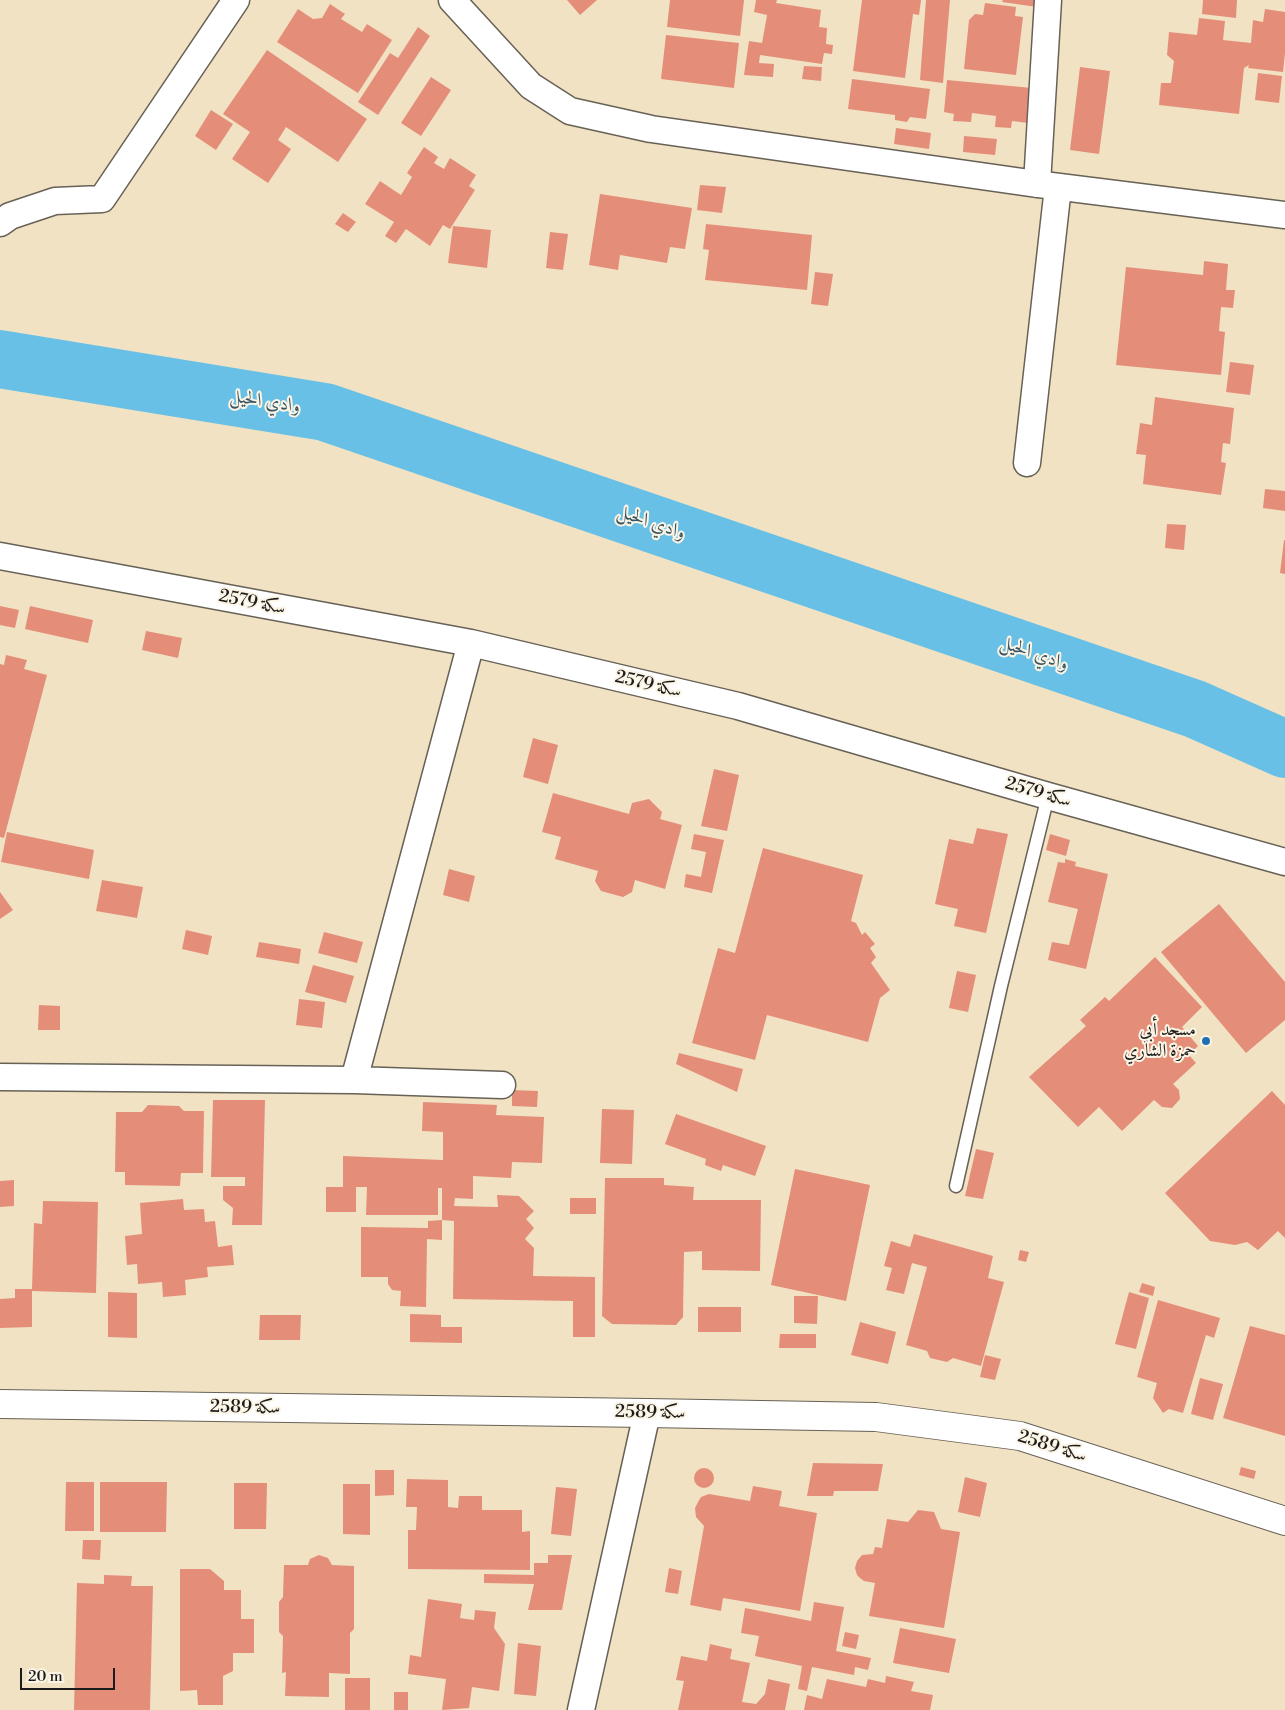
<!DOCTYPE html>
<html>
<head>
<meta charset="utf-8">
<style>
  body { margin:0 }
  #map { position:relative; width:1285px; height:1710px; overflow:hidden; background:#f1e2c3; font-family:"Libre Bodoni",serif }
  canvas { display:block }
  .scale { position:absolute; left:20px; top:1668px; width:95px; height:22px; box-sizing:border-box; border:2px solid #1c1c1c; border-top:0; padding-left:6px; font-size:15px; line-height:18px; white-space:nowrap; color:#1c1c1c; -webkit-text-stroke:4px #fcf5e5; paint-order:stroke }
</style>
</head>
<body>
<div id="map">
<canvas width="1285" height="1710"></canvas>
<div class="scale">20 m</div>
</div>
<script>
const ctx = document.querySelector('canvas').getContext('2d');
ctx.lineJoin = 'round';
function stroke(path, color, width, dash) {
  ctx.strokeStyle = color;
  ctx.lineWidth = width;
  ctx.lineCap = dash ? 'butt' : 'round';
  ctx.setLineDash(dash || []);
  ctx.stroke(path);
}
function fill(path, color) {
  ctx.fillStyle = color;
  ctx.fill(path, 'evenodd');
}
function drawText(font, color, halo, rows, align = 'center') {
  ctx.font = font + ' "Libre Bodoni",Amiri,serif';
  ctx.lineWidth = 4;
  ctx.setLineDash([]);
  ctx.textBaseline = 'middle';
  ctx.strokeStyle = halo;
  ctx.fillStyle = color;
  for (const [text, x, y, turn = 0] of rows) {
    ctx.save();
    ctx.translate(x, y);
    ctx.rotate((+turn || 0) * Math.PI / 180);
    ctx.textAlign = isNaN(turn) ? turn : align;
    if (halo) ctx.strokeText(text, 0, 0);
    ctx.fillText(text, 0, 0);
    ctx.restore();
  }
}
const river = new Path2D(`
  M0,359L325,412L1195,709L1285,749`);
const building = new Path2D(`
  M567,0H597L580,15Z
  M670,0H744L740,36L667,27Z
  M756,0H777L776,3L821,10L819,27L827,28L826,44L833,45L832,54L824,53L822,64L760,55L759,63L774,64L773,77L744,75L749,41L762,43L766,21L767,15L754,12Z
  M862,0H921L919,15L913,14L905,78L853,71Z
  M926,0H950L943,83L920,80Z
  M1003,0H1045L1044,8L1002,2Z
  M1203,0H1237L1236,18L1202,14Z
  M985,3L1016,7L1015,16L1023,17L1016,75L964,69L969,20L975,14L983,15Z
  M330,4L345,14L341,19L362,32L367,24L392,40L358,93L277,42L298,9L313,19L322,18Z
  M1265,9L1285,12V53L1283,72L1248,68L1249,65L1244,68L1239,114L1159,105L1161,83H1171L1174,61L1167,55L1169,32L1197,35L1199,18L1225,21L1223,40L1251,43L1253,20L1263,22Z
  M418,27L430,36L378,115L358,102L390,53L398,58Z
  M666,35L739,43L734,88L661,79Z
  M267,50L367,119L338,162L286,127L278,140L291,149L268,183L232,159L250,132L223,114Z
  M804,66L822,67L821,81L802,79Z
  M1080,67L1110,71L1099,154L1070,150Z
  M1258,73L1282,76L1279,103L1255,100Z
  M431,77L451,90L421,136L401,123Z
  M852,79L930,89L926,119L910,117L907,122L895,120V115L848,109Z
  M947,80L1032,88L1028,123L1012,121L1011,128L995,127L996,116L972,113L971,122L953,121L954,114L944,112Z
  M211,110L233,124L216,150L195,136Z
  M896,128L931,133L929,149L894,144Z
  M964,136L997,139L995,155L963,152Z
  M424,147L438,157L434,163L444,169L450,158L476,175L469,186L475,190L450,229L443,225L430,246L406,229L396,243L385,236L394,222L365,204L380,181L401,195L412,177L407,173Z
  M700,185L726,187L722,213L697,210Z
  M600,194L692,208L685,249L670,247L667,263L620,255L618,270L589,265Z
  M343,213L356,222L348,232L335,224Z
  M706,224L812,235L807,290L705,280L709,250L703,249Z
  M453,226L491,230L487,268L448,263Z
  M550,232L568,234L563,270L546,268Z
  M1204,261L1228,264L1226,290H1235L1233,308L1221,307L1219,331L1225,332L1221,375L1116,365L1126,267L1203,275Z
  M815,272L833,274L828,306L811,304Z
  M1230,362L1254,365L1250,395L1226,392Z
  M1155,397L1234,408L1230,444L1223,443L1221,462L1226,463L1221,495L1143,484L1146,455L1136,454L1140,423L1152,425Z
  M1265,489L1285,491V511L1263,508Z
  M1167,524L1186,525L1184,550L1165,548Z
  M1284,540H1285V574L1280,573Z
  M0,606L19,610L15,628L0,625Z
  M30,606L93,620L88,643L25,629Z
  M146,631L182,638L178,658L142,650Z
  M6,655L27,660L24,669L47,675L4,838L0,837V664L4,665Z
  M533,738L558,745L548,784L523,777Z
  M714,769L739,775L727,831L701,826Z
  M553,793L629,814L632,803L649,799L662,812L660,819L682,825L665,889L635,880L632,892L623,897L601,891L595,881L598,871L555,859L561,837L542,832Z
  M977,828L1008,834L986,933L954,926L958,909L935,904L949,839L973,844Z
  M7,832L94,850L89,879L1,862Z
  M694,834L724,840L712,893L684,887L686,874L701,877L706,852L691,849Z
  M1050,834L1070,840L1066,856L1046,850Z
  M763,848L863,875L851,921L856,923L862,935L865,932L875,944L870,948L876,957L871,963L890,990L880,998L868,1042L767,1015L755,1060L692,1043L718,948L735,953Z
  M1065,859L1076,862L1075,866L1108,874L1086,969L1048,960L1052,942L1069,945L1078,909L1048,902L1058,862L1065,863Z
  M449,869L475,876L469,902L443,895Z
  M102,880L143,887L137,918L96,911Z
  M0,892L13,910L0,919Z
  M1219,904L1285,982V1020L1246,1053L1161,952Z
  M186,930L212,936L208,955L182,949Z
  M324,932L363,942L357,963L318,953Z
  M259,942L301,949L299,964L256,957Z
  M1155,957L1202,1007L1182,1027L1198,1046L1189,1055L1196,1063L1173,1084L1179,1090L1180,1099L1172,1108L1162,1107L1154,1100L1122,1131L1099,1107L1078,1127L1029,1077L1086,1026L1080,1020L1105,997L1109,1001Z
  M313,965L354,976L346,1003L305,992Z
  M957,971L976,975L968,1012L949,1008Z
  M299,999L325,1002L322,1028L296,1025Z
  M39,1005L60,1006V1030H38Z
  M679,1053L743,1069L737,1092L676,1064Z
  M512,1090L538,1091L537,1107L512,1106Z
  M1272,1091L1285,1105V1238L1278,1231L1258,1250L1247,1242L1235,1245L1210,1241L1165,1193Z
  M213,1100H265L262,1225H232L233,1208L223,1200V1186H245V1177H211Z
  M423,1102L497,1105L496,1115L544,1117L542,1163L512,1162L511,1178L473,1176V1199L455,1198L454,1206L498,1207L497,1195L519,1196L534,1211L526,1219L534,1228L525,1239L534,1248L533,1276L595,1277V1337H573V1301L453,1299L454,1221L442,1220V1188H438V1215H366L367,1187H356V1212H326V1187H343V1156L443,1160V1132L422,1131Z
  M148,1105L179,1106L184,1111H204L203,1173H181L180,1186L125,1185V1172H115L116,1112H142Z
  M602,1109L634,1110L632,1164L600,1163Z
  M676,1114L766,1146L755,1176L723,1165L721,1171L705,1165L706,1159L665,1144Z
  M976,1149L994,1153L983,1199L965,1196Z
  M795,1169L870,1185L846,1301L771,1285Z
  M605,1178H664V1185L694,1187L693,1200H761L760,1271L702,1270V1251L684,1252L683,1317L676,1325L612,1324L602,1316Z
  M14,1180V1206L0,1207V1181Z
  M570,1198H596V1214H570Z
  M183,1199L184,1210L204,1209L205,1222L215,1221L218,1247L232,1245L234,1265L207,1267L208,1277L185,1280L186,1295L163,1297L162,1282L138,1284L137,1264L127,1265L125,1236L142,1234L140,1203Z
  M43,1201L98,1202L96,1293L32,1291V1327L0,1328V1299L15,1298V1289H32L34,1223L42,1224Z
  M442,1220V1240L427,1239L426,1307L400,1306L401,1291L392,1290L388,1284V1277H361V1227L428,1228V1221Z
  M914,1234L993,1256L988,1278L1004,1282L981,1366L953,1358L947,1362L930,1358L927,1351L906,1345L927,1267L912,1263L904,1294L886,1290L892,1268L884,1266L891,1241L910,1247Z
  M1020,1250L1029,1252L1026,1262L1018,1260Z
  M1142,1283L1155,1287L1153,1296L1139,1292Z
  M108,1292L137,1293V1338L108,1337Z
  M1129,1292L1149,1298L1136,1349L1115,1344Z
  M794,1296H818L817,1324L794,1323Z
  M1158,1300L1220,1318L1214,1338L1206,1335L1183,1413L1169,1409L1163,1413L1153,1398L1157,1383L1137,1377Z
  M698,1307H741V1332H698Z
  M410,1314L441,1315V1327H462V1343L410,1342Z
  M260,1315H301L300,1340H259Z
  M860,1322L896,1332L888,1364L851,1355Z
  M1250,1326L1285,1335V1436L1223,1418Z
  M780,1334H816V1348H779Z
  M985,1355L1001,1359L995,1380L980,1377Z
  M1200,1378L1223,1384L1213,1420L1191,1414Z
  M813,1463L883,1464L878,1491H834L833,1496H807Z
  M1241,1467L1256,1471L1254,1479L1239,1475Z
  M694 1478a10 10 0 1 1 20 0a10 10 0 1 1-20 0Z
  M375,1470H394V1495L375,1496Z
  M965,1477L987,1483L980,1517L958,1512Z
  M407,1479L448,1480V1507L458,1508L459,1496H482V1510H522V1532L530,1531V1570L408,1569V1530H416L417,1507H406Z
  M66,1482H94V1531H65Z
  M100,1482H167L166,1532H100Z
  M234,1483H267L266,1529H234Z
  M343,1484H370V1535L343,1534Z
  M753,1486L782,1491L779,1506L817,1513L800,1611L723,1598L721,1611L690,1605L704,1526L696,1517L695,1508L698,1502L701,1497L709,1494L750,1501Z
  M556,1487L577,1489L571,1536L551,1534Z
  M918,1510L934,1512L941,1529L960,1532L944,1628L869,1616L875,1583L864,1581L860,1578L857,1575L855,1568L857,1561L862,1555L873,1554L875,1547L882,1548L887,1519L908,1522Z
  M83,1540H101L100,1560L82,1559Z
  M319,1555L328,1558L332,1565L354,1566V1629L350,1633V1674L329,1673V1697L285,1696L286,1672L282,1673L283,1636L279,1632V1602L283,1597L284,1565H308L310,1559Z
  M548,1555H572L562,1610H528L534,1584L484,1583V1574L534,1575V1563H548Z
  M669,1568L682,1571L678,1594L665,1592Z
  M180,1569H210L224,1581V1590H241V1619H254V1653H233V1671L223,1676V1705H198L197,1690L180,1691Z
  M104,1575L132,1576L131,1586H153L150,1710H74L77,1583L104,1584Z
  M428,1599L462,1604L460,1618L474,1620L475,1610L496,1612L494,1628L505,1644L499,1691L472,1687L469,1708L442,1710L446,1679L408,1674L410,1655L421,1657Z
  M814,1602L844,1607L836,1651L871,1658L868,1670L855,1667L854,1675L812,1667L807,1691L798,1689L802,1666L755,1656L759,1636L741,1633L745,1608L811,1621Z
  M900,1628L956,1639L949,1673L893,1663Z
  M845,1632L859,1635L856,1649L842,1646Z
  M518,1643L541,1646L536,1696L514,1694Z
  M710,1644L732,1649L730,1659L750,1663L742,1702L756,1704L765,1694L768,1679L790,1684L785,1710H678L684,1681L676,1680L681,1656L707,1661Z
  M886,1676L914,1682L911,1691L933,1695L930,1710H804L807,1695L822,1699L827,1679L866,1687L868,1679L885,1683Z
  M345,1678H370V1710H345Z
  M394,1692H408V1710H394Z`);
const service = new Path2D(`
  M956,1186L1001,986L1048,796`);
const minor = new Path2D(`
  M452,0L531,86L570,111L651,129L1037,184L1285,215
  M1037,184L1048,0
  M0,223L10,216L55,201L102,199L236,0
  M1027,463L1058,187
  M0,556L471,643L738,706L1048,796L1285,862
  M0,1077L354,1080L502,1085
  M354,1080L471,643
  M581,1710L647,1413`);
const tertiary = new Path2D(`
  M0,1404L647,1413L876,1417L1020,1436L1285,1521`);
const markers = [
  [1206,1041,5,"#1f6fb2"]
];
const streetNames = [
  ["سكة 2579",252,603,11],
  ["سكة 2579",648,685,13],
  ["سكة 2579",1038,793,16],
  ["سكة 2589",245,1408,1],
  ["سكة 2589",650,1413,1],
  ["سكة 2589",1052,1447,17]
];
const poiNames = [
  ["مسجد أبي",1196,1031],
  ["حمزة الشاري",1196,1052]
];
const waterNames = [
  ["وادي الحيل",265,402,9],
  ["وادي الحيل",651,523,19],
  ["وادي الحيل",1034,654,19]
];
stroke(river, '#69c0e6', 58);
fill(building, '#e48e7a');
stroke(service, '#676156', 15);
stroke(minor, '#676156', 29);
stroke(tertiary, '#676156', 30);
stroke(service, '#fff', 12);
stroke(minor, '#fff', 26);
stroke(tertiary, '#fff', 28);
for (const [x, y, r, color] of markers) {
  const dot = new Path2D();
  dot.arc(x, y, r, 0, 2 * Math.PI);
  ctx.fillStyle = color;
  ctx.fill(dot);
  stroke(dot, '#fcf5e5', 2);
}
drawText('18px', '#1c1c1c', '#fcf5e5', streetNames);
drawText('18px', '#1c1c1c', '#fcf5e5', poiNames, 'right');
drawText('italic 19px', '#375563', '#fcf5e5', waterNames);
</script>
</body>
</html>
